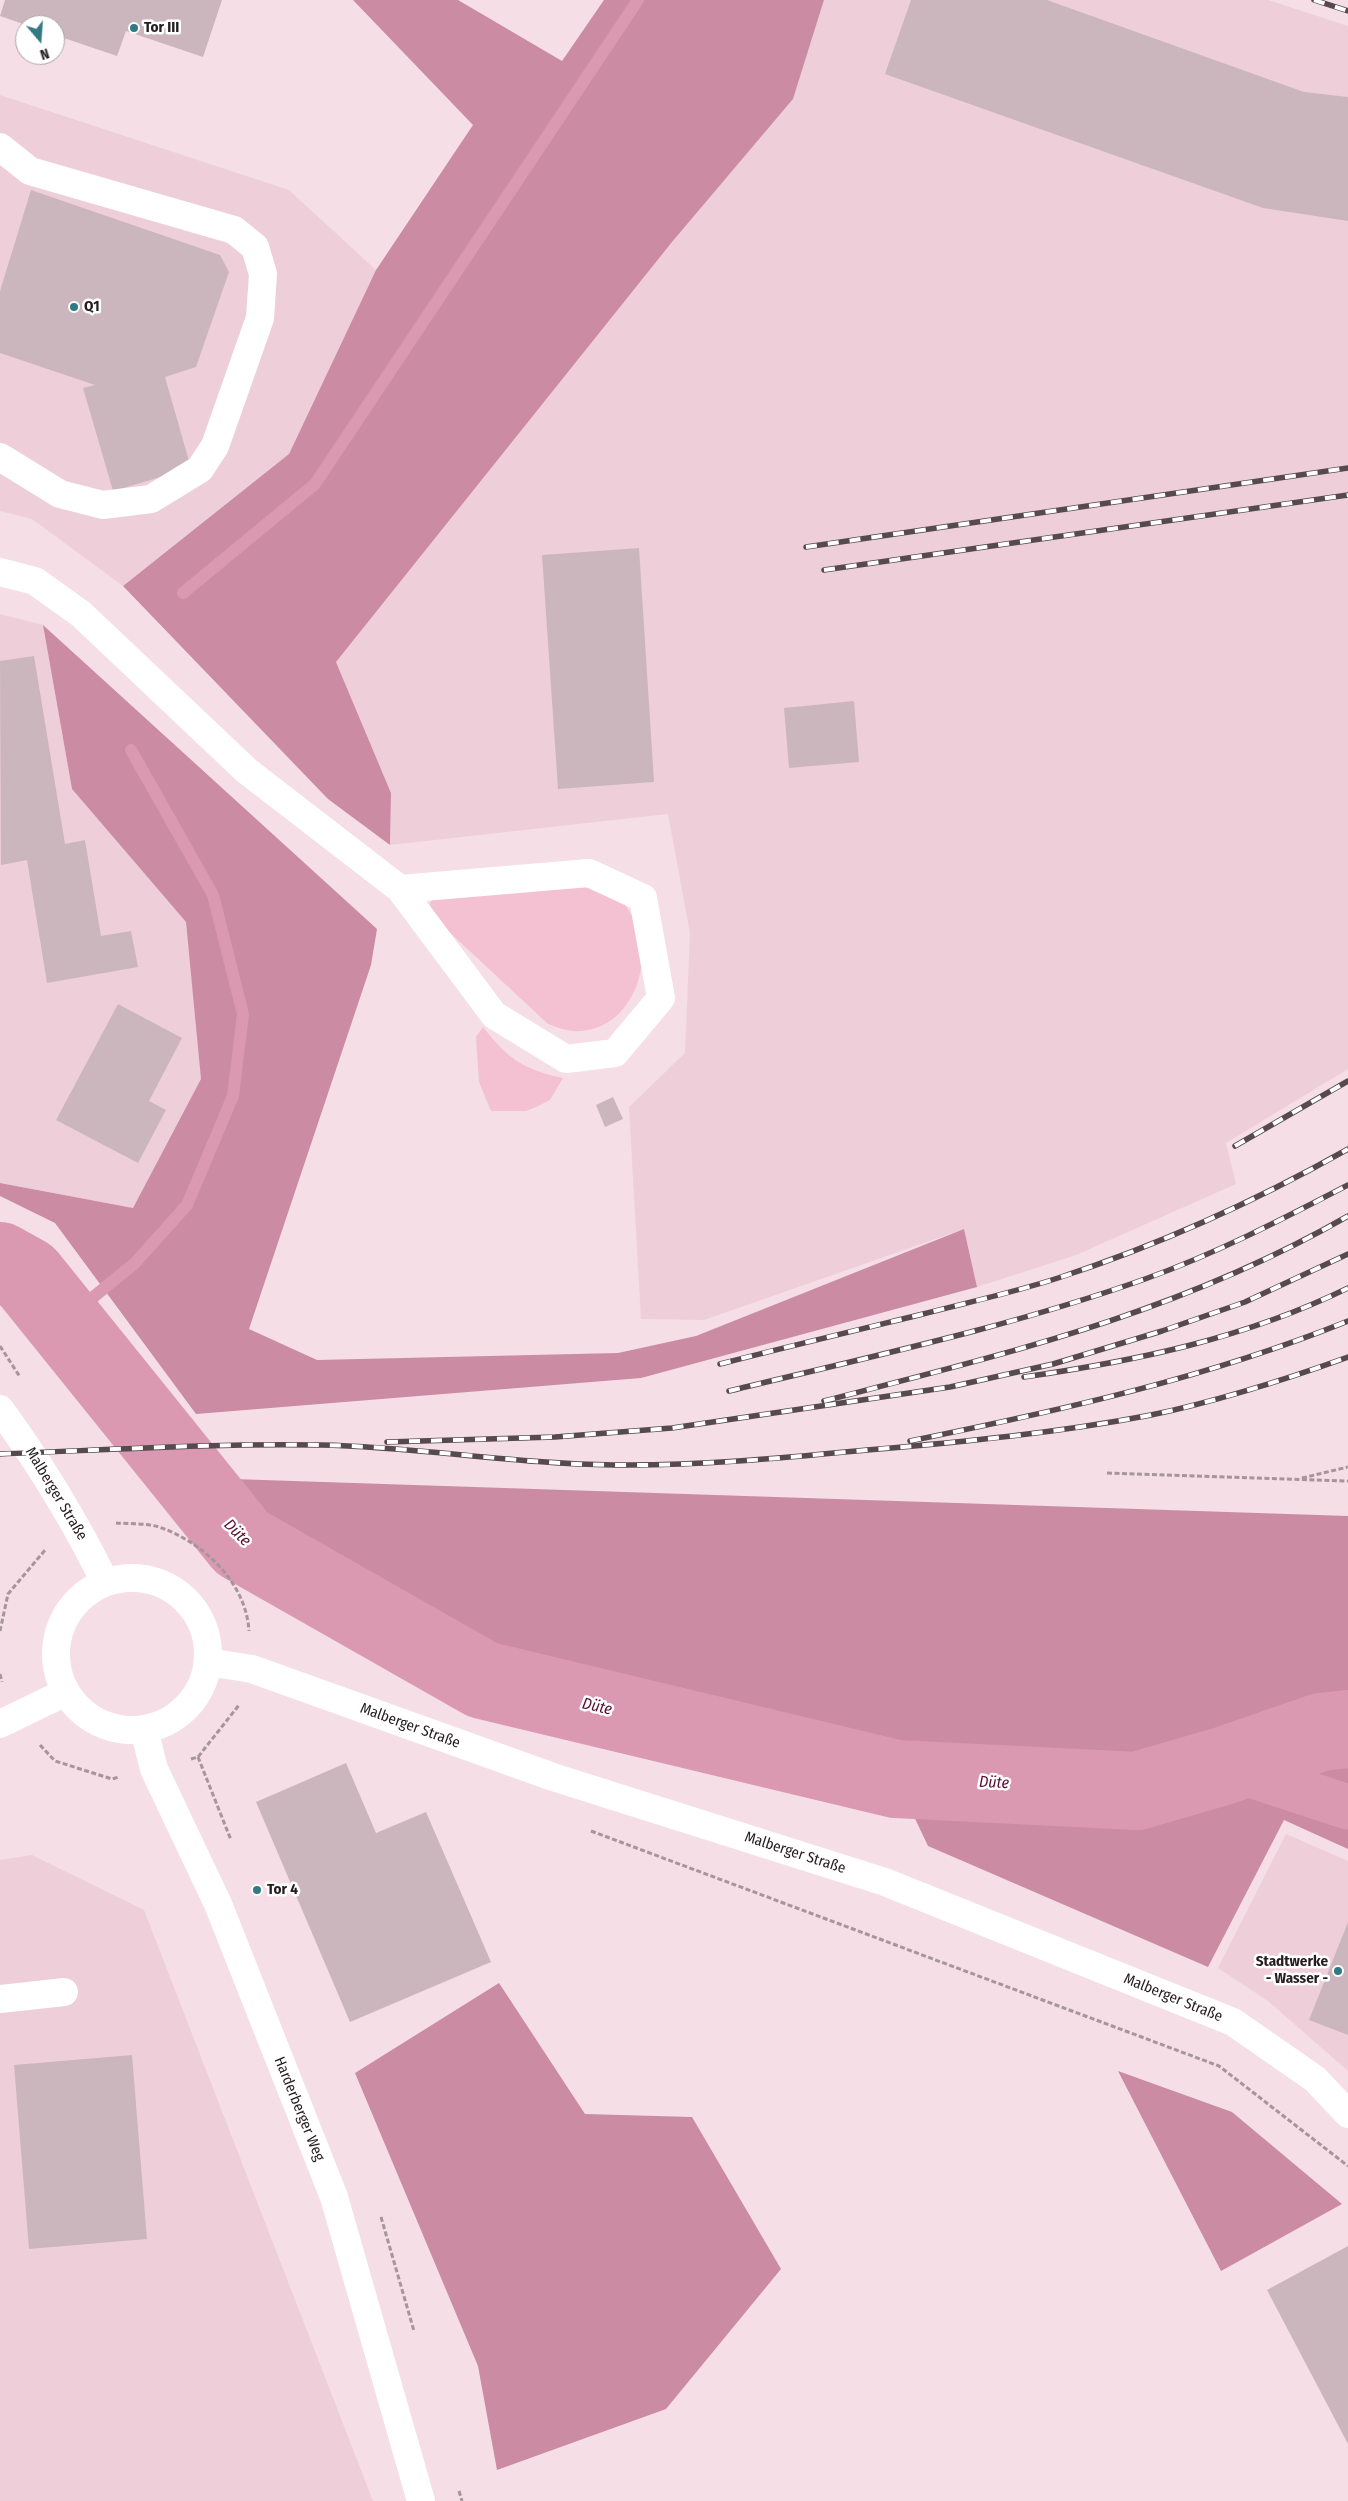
<!DOCTYPE html>
<html>
<head>
<meta charset="utf-8">
<style>
  body { margin:0 }
  #map { position:relative; width:1348px; height:2501px; overflow:hidden; background:#f5dee5; font-family:"Fira Sans Condensed",sans-serif }
  canvas { display:block }
  .north { position:absolute; left:15px; top:15px; width:50px; height:50px; box-sizing:border-box; background:#fff; border:1px solid #a8a5a6; border-radius:50%; rotate:162deg; font-size:14px; font-weight:700; line-height:20px; text-align:center; color:#251d20 }
  .north::after { content:''; display:block; margin:auto; width:18px; height:22px; background:#327a83; clip-path:polygon(50% 0,100% 100%,50% 72%,0 100%) }
</style>
</head>
<body>
<div id="map">
<canvas width="1348" height="2501"></canvas>
<div class="north">N</div>
</div>
<script>
const ctx = document.querySelector('canvas').getContext('2d');
ctx.lineJoin = 'round';
function fill(path, color) {
  ctx.fillStyle = color;
  ctx.fill(path, 'evenodd');
}
function stroke(path, color, width, dash) {
  ctx.strokeStyle = color;
  ctx.lineWidth = width;
  ctx.lineCap = dash ? 'butt' : 'round';
  ctx.setLineDash(dash || []);
  ctx.stroke(path);
}
function drawText(font, color, halo, rows, align = 'center') {
  ctx.font = font + ' "Fira Sans Condensed",sans-serif';
  ctx.lineWidth = 5;
  ctx.setLineDash([]);
  ctx.textBaseline = 'middle';
  ctx.strokeStyle = halo;
  ctx.fillStyle = color;
  for (const [text, x, y, turn = 0] of rows) {
    ctx.save();
    ctx.translate(x, y);
    ctx.rotate((+turn || 0) * Math.PI / 180);
    ctx.textAlign = isNaN(turn) ? turn : align;
    if (halo) ctx.strokeText(text, 0, 0);
    ctx.fillText(text, 0, 0);
    ctx.restore();
  }
}
const built = new Path2D(`
  M824,0H1268L1348,26V1069L1226,1143L1236,1184L1076,1255L977,1287L964,1229L704,1320L641,1319L629,1107L685,1053L690,933L668,814L390,845L391,793L336,662L672,242L793,99Z
  M0,95L289,190L376,270L289,454L123,586L32,519L0,511Z
  M0,614L43,625L72,789L186,922L202,1079L133,1208L0,1183Z
  M1286,1834L1348,1861V2071L1268,2001L1218,1968Z
  M32,1855L144,1910L373,2501H0V1860Z`);
const green = new Path2D(`
  M577,883C589,887 603,890 614,895C623,900 629,910 633,918C656,959 634,1027 581,1031C569,1032 559,1028 548,1024L431,915C428,907 428,902 436,897Z
  M483,1027C507,1058 524,1070 563,1078L550,1100L536,1107L526,1111H491L479,1082L476,1037Z`);
const forest = new Path2D(`
  M353,0H458L562,61L604,0H824L793,99L672,242L336,662L391,793L390,845L328,799L123,586L289,454L376,270L473,125Z
  M43,625L377,929L371,965L249,1329L317,1360L618,1353L696,1336L964,1229L977,1287L641,1378L196,1414L55,1223L0,1196V1183L133,1208L201,1079L186,922L72,789Z
  M233,1479L1348,1516V1849L1284,1820L1208,1967L928,1846L880,1745L491,1656L292,1547Z
  M499,1983L585,2114L692,2117L781,2269L666,2409L497,2470L478,2366L355,2073Z
  M1118,2071L1232,2112L1342,2204L1221,2271Z`);
const stream = new Path2D(`
  M183,593L315,484L638,0
  M64,1321L135,1263L187,1205L233,1096L243,1014L213,895L131,750`);
const canal = new Path2D(`
  M1223,1766L1348,1807`);
const river = new Path2D(`
  M0,1261L27,1276L242,1543L483,1680L896,1779L1137,1791L1223,1766L1321,1732L1348,1729`);
const building = new Path2D(`
  M5,0H222L203,57L126,31L117,56L55,35V25H26L0,16Z
  M911,0H1047L1304,92L1348,97V221L1263,208L885,74Z
  M31,190L220,255L229,272L196,367L165,377L191,468L113,491L83,388L95,385L0,353V291Z
  M639,548L654,782L558,789L542,555Z
  M34,656L65,844L85,840L101,936L131,931L138,967L47,983L27,860L1,865L0,661Z
  M854,701L859,762L789,768L784,708Z
  M118,1004L182,1038L149,1101L166,1110L138,1163L56,1120Z
  M613,1097L623,1119L605,1127L596,1105Z
  M346,1763L376,1833L426,1812L491,1962L350,2022L256,1802Z
  M1348,1922V2035L1309,2020Z
  M132,2055L147,2239L29,2249L14,2065Z
  M1348,2246V2444L1267,2290Z`);
const path = new Path2D(`
  M0,1346L20,1377
  M1107,1473L1348,1481
  M1302,1478L1348,1467
  M116,1523C130,1524 146,1523 159,1527C203,1542 246,1582 249,1631
  M0,1631L8,1594L46,1549
  M0,1674L2,1682
  M40,1745L55,1761L112,1779L119,1777
  M198,1757L231,1840
  M191,1759L198,1757L239,1705
  M591,1831L1219,2066L1348,2166
  M381,2217L414,2331
  M459,2491L462,2501`);
const minor = new Path2D(`
  M0,147L30,171L234,230L255,247L263,274L260,318L215,446L200,469L151,499L103,505L60,494L0,457
  M0,572L35,581L81,614L247,771L400,889
  M589,873L643,898L661,998L615,1053L566,1059L494,1015L400,889Z
  M0,1409C41,1465 75,1521 105,1582
  M56 1654a76 76 0 1 1 152 0a76 76 0 1 1-152 0Z
  M208,1662L252,1669L553,1777L885,1882L1233,2022L1315,2079L1348,2114
  M0,1724L66,1692
  M144,1729L154,1769L218,1904L334,2197L421,2501
  M0,1999L64,1992`);
const rail = new Path2D(`
  M1314,0L1348,11
  M806,547L1348,468
  M824,570L1348,495
  M1235,1146L1348,1081
  M720,1364C786,1347 853,1331 919,1315C965,1303 1012,1293 1058,1278C1159,1245 1256,1201 1348,1149
  M1024,1377C1136,1361 1246,1338 1348,1288
  M729,1391C869,1357 1010,1327 1145,1279C1215,1254 1283,1219 1348,1185
  M824,1401C1009,1353 1181,1312 1348,1216
  M910,1441C1058,1411 1207,1378 1348,1321
  M387,1442L555,1437L672,1428L950,1387L1053,1364L1162,1331L1245,1302L1348,1254
  M0,1454C107,1450 214,1443 321,1445C419,1447 516,1464 614,1465C699,1466 782,1458 867,1450C962,1442 1057,1433 1151,1415C1218,1401 1284,1380 1348,1357`);
const markers = [
  [134,28,5,"#327a83"],
  [74,307,5,"#327a83"],
  [257,1890,5,"#327a83"],
  [1338,1971,5,"#327a83"]
];
const poiNames = [
  ["Tor III",144,28],
  ["Q1",84,307],
  ["Tor 4",267,1890],
  ["Stadtwerke",1328,1962,"right"],
  ["- Wasser -",1328,1979,"right"]
];
const streetNames = [
  ["Malberger Straße",56,1494,59],
  ["Malberger Straße",410,1726,20],
  ["Malberger Straße",795,1853,18],
  ["Malberger Straße",1173,1998,22],
  ["Harderberger Weg",299,2109,68]
];
const waterNames = [
  ["Düte",237,1533,45],
  ["Düte",597,1707,13],
  ["Düte",994,1783,3]
];
fill(built, '#eecfd9');
fill(green, '#f4c1d2');
fill(forest, '#cb8ba2');
stroke(stream, '#da99b0', 12);
stroke(canal, '#da99b0', 45);
stroke(river, '#da99b0', 78);
fill(building, '#ccb6bd');
stroke(path, '#a6959a', 3, [5, 2.5]);
stroke(minor, '#fff', 28);
stroke(rail, '#564a4e', 5.5);
stroke(rail, '#fff', 4, [11]);
for (const [x, y, r, color] of markers) {
  const dot = new Path2D();
  dot.arc(x, y, r, 0, 2 * Math.PI);
  ctx.fillStyle = color;
  ctx.fill(dot);
  stroke(dot, '#fff', 2);
}
drawText('bold 15px', '#251d20', '#fff', poiNames, 'left');
drawText('15px', '#251d20', '#fff', streetNames);
drawText('italic 16px', '#590d33', '#fff', waterNames);
</script>
</body>
</html>
